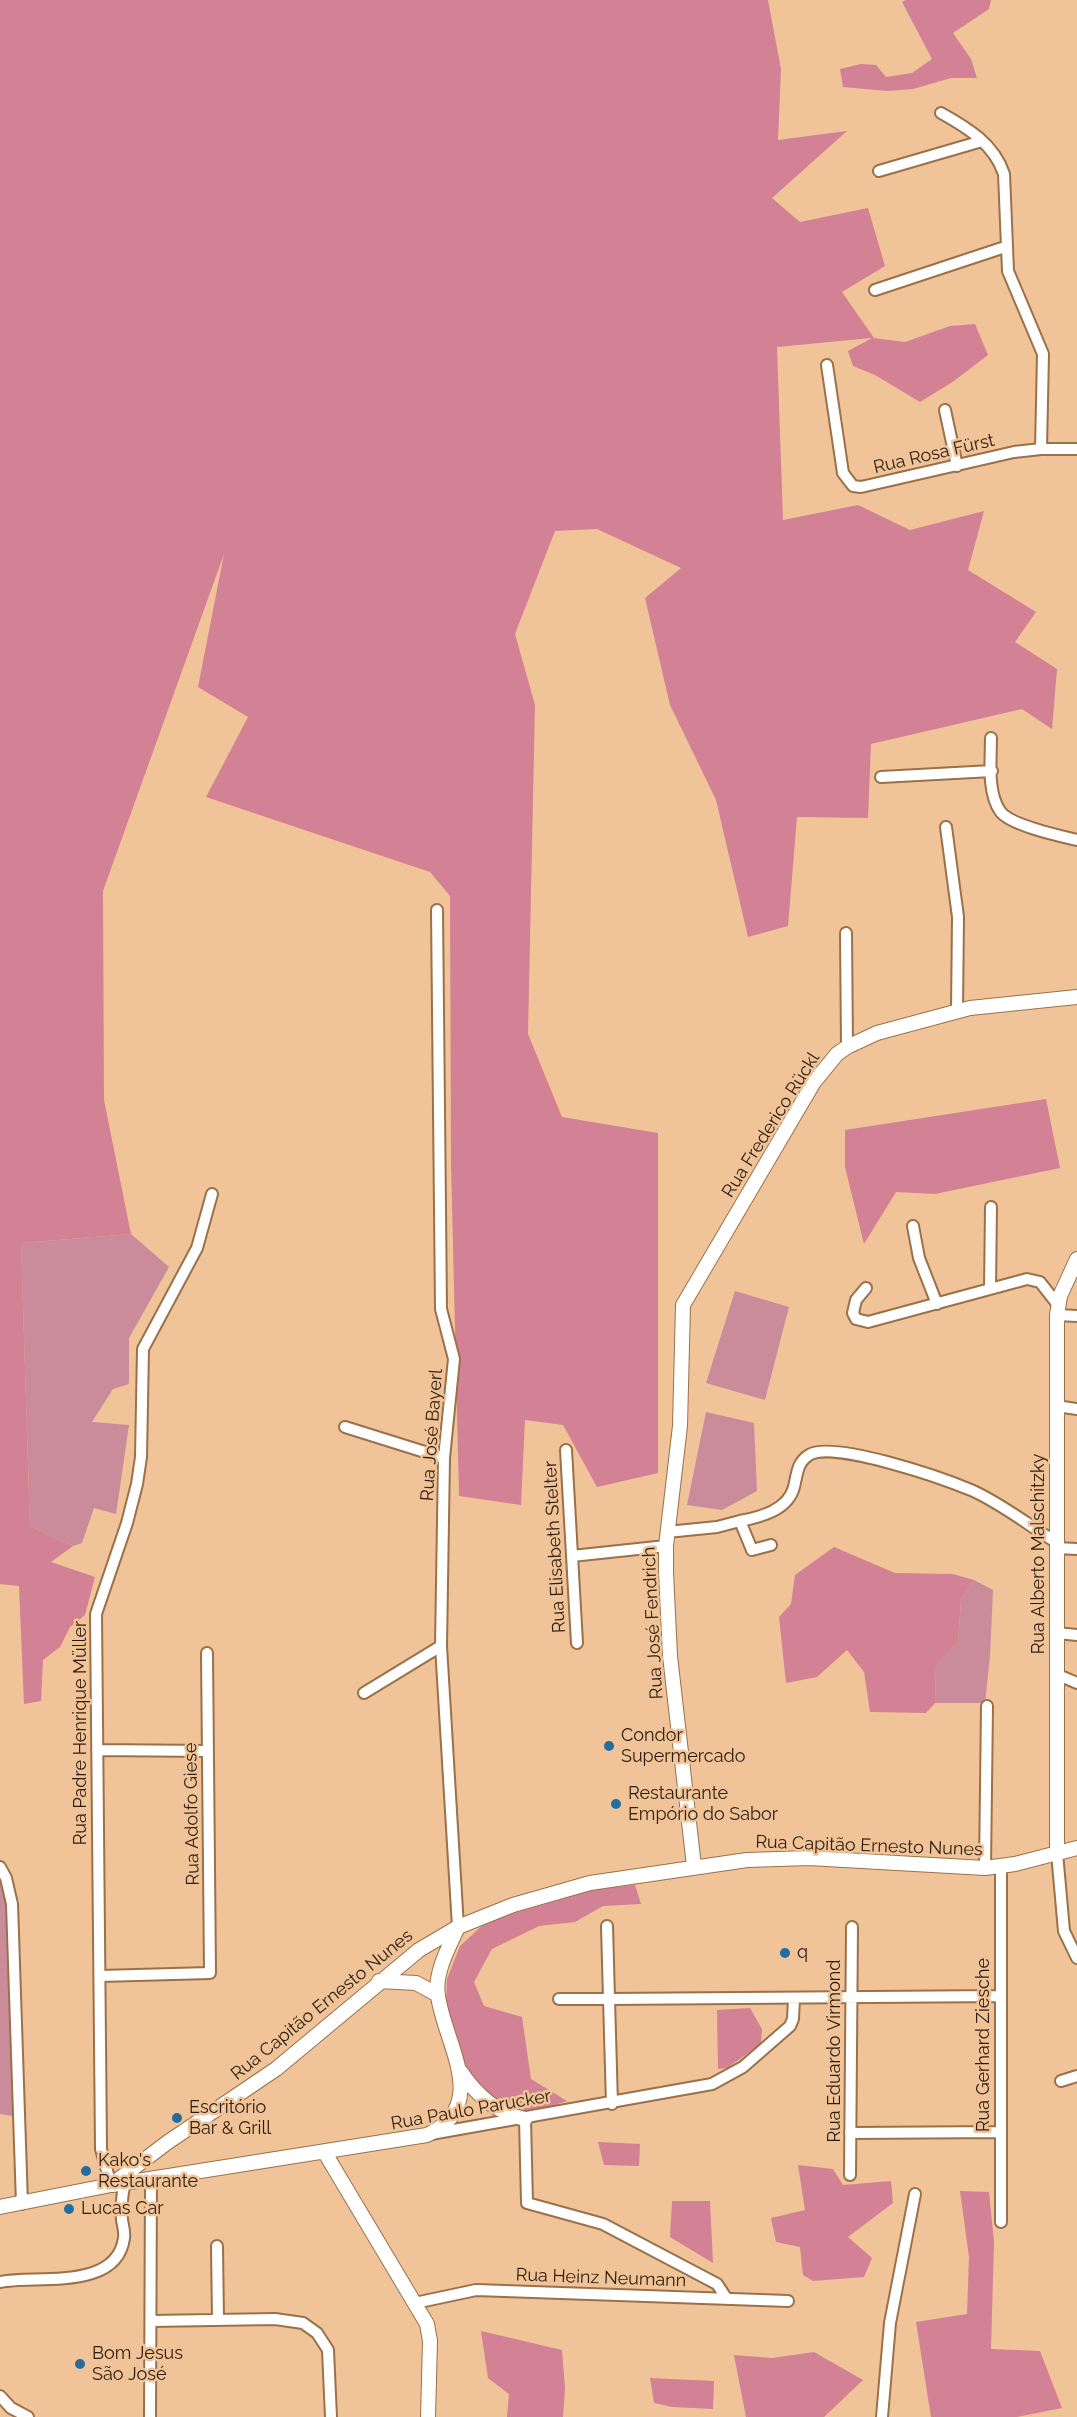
<!DOCTYPE html>
<html>
<head>
<meta charset="utf-8">
<style>
  body { margin:0 }
  canvas { display:block; background:#f0c399 }
</style>
</head>
<body>
<canvas width="1077" height="2417"></canvas>
<script>
const ctx = document.querySelector('canvas').getContext('2d');
ctx.lineJoin = 'round';
function fill(path, color) {
  ctx.fillStyle = color;
  ctx.fill(path, 'evenodd');
}
function stroke(path, color, width, dash) {
  ctx.strokeStyle = color;
  ctx.lineWidth = width;
  ctx.lineCap = dash ? 'butt' : 'round';
  ctx.setLineDash(dash || []);
  ctx.stroke(path);
}
function drawText(font, color, halo, rows, align = 'center') {
  ctx.font = font + ' Raleway,sans-serif';
  ctx.lineWidth = 5;
  ctx.setLineDash([]);
  ctx.textBaseline = 'middle';
  ctx.strokeStyle = halo;
  ctx.fillStyle = color;
  for (const [text, x, y, turn = 0] of rows) {
    ctx.save();
    ctx.translate(x, y);
    ctx.rotate((+turn || 0) * Math.PI / 180);
    ctx.textAlign = isNaN(turn) ? turn : align;
    if (halo) ctx.strokeText(text, 0, 0);
    ctx.fillText(text, 0, 0);
    ctx.restore();
  }
}
const green = new Path2D(`
  M131,1234L169,1267L129,1338V1384L113,1389L92,1422L129,1425L116,1514L94,1508L82,1543L73,1546L30,1526L21,1243Z
  M735,1291L789,1307L765,1400L706,1383Z
  M706,1412L754,1423L757,1491L722,1510L687,1505Z
  M974,1580L993,1590L990,1656L985,1703H935L936,1665L958,1643L961,1600Z
  M0,1882L7,1904L13,2116L0,2114Z`);
const forest = new Path2D(`
  M0,0H768L781,69L778,140L847,131L772,198L800,222L868,208L885,266L842,292L874,338L905,342L950,326L975,324L988,355L954,381L920,402L875,375L853,366L848,351L872,338L777,347L783,520L858,505L910,530L984,511L968,570L1036,612L1015,642L1057,669L1052,729L1022,709L871,744L868,818L797,817L788,926L748,937L716,800L670,705L645,598L681,568L597,529L555,531L515,634L535,705L528,1034L562,1117L658,1133V1473L597,1487L563,1425L525,1420L521,1505L459,1496L451,1162L450,896L430,872L206,797L248,717L198,687L224,554L103,891L104,1100L131,1234L21,1243L30,1526L73,1546L51,1562L95,1577L85,1615L70,1627L60,1647L43,1660L41,1701L24,1704L19,1586L0,1584Z
  M906,0H991L989,9L953,33L971,59L977,78H951L913,89L887,91L843,87L840,69L861,64L876,65L886,77L912,73L932,59L902,2Z
  M1046,1099L1060,1168L935,1194L896,1192L864,1244L845,1167V1130Z
  M834,1547L895,1573L953,1574L974,1580L961,1600L958,1643L936,1665L935,1703L926,1713L870,1712L864,1672L847,1650L817,1677L786,1683L779,1617L791,1604L795,1575Z
  M635,1885L641,1904L603,1906L575,1922L539,1926L492,1949L474,1982L484,2006L522,2017L531,2079L567,2101L533,2112L508,2106L483,2089L466,2067L446,2003L447,1979L460,1946L487,1921L597,1889Z
  M750,2008L762,2029L761,2044L727,2068L718,2069L717,2010Z
  M598,2142L640,2144L639,2166L604,2165Z
  M798,2165L833,2169L843,2185L891,2181L893,2203L848,2237L872,2258L864,2277L813,2281L803,2275L800,2247L776,2242L771,2218L805,2210Z
  M960,2191L989,2192L994,2242L991,2349L1040,2351L1062,2408L1017,2417H931L916,2322L967,2314L969,2257Z
  M672,2201H710L713,2263L670,2237Z
  M481,2331L562,2350L565,2388L563,2417H507L509,2394L488,2378Z
  M814,2352L863,2380L824,2417H746L734,2355L772,2358Z
  M650,2378L714,2381L713,2409L672,2407L654,2403Z`);
const street = new Path2D(`
  M941,113C968,128 994,144 1004,174L1008,271L1043,354L1041,449
  M879,171L982,141
  M875,290L1005,247
  M827,365L843,473L853,486L861,487L1014,452L1041,449H1077
  M945,410L957,466
  M991,738C991,760 987,792 1000,811C1009,825 1060,836 1077,840
  M881,777L992,771
  M946,827L958,917L957,1010
  M437,910L441,1309L454,1359L444,1458L441,1646L458,1927
  M846,933L847,1047
  M913,1226L919,1258L937,1304
  M866,1288L856,1300L853,1313L856,1319L868,1322L1027,1279L1040,1282L1058,1305
  M990,1289L991,1207
  M1057,1315L1077,1316
  M1056,1406L1077,1409
  M345,1427L444,1458
  M566,1450L577,1643
  M740,1521C761,1517 788,1510 794,1487C797,1475 797,1462 809,1455C833,1440 942,1478 971,1490C1001,1503 1028,1525 1056,1542
  M667,1532L717,1527L740,1521L752,1550L771,1545
  M1056,1548L1077,1549
  M572,1556L666,1546
  M1057,1633L1077,1635
  M1058,1675L1077,1683
  M364,1693L441,1646
  M97,1750L208,1751
  M1057,1853L1064,1931L1077,1958
  M0,1867L6,1878L12,1904L22,2204
  M985,1868L987,1706
  M100,1976L210,1973L207,1653
  M559,1999H609L607,1926
  M1061,2081L1077,2076
  M612,2104L609,1999L1001,1996
  M525,2119L527,2203L603,2224L717,2284L727,2299
  M850,2133L1001,2132
  M431,2134L712,2084L743,2067L790,2026L793,2019L794,1999
  M850,2175L852,1927
  M111,2185L101,2149L96,1614L127,1523L137,1484L141,1457L143,1349L197,1248L212,1194
  M1001,2222V1867
  M217,2246L218,2320
  M0,2282C37,2275 117,2291 124,2238C125,2232 123,2226 122,2220C121,2206 122,2192 126,2179
  M415,2303L476,2290L788,2301
  M151,2321L275,2319L303,2323L317,2333L328,2350L331,2417
  M0,2396L11,2408L28,2417
  M150,2417L151,2180
  M882,2417L890,2323L915,2194`);
const secondary = new Path2D(`
  M1057,1853V1315L1060,1296L1077,1259
  M694,1866L670,1656L666,1572V1546L680,1426L683,1305L814,1082L837,1054L847,1047L877,1033L970,1008L1077,997
  M379,1981L416,1983L438,1995
  M461,2072C478,2097 496,2112 525,2119
  M325,2153L427,2324L430,2341L428,2417
  M112,2185L427,2135C491,2105 445,2045 438,1996C434,1973 449,1947 458,1927
  M0,2207L111,2185L168,2142L276,2069L419,1950L458,1927L513,1905L590,1883L747,1860L809,1858L985,1868L1015,1864L1077,1848`);
const markers = [
  [609,1746,6,"#246da1"],
  [616,1804,6,"#246da1"],
  [785,1953,6,"#246da1"],
  [177,2118,6,"#246da1"],
  [86,2171,6,"#246da1"],
  [69,2209,6,"#246da1"],
  [80,2364,6,"#246da1"]
];
const streetNames = [
  ["Rua Rosa Fürst",934,454,-13],
  ["Rua Frederico Rückl",771,1125,-58],
  ["Rua José Bayerl",432,1435,-86],
  ["Rua Elisabeth Stelter",555,1547,-93],
  ["Rua Alberto Malschitzky",1039,1554,-90],
  ["Rua José Fendrich",653,1623,-93],
  ["Rua Padre Henrique Müller",81,1733,-90],
  ["Rua Adolfo Giese",192,1814,-91],
  ["Rua Capitão Ernesto Nunes",869,1846,2],
  ["Rua Capitão Ernesto Nunes",322,2005,-39],
  ["Rua Gerhard Ziesche",984,2045,-90],
  ["Rua Eduardo Virmond",835,2051,-90],
  ["Rua Paulo Parucker",471,2110,-10],
  ["Rua Heinz Neumann",601,2278,2]
];
const poiNames = [
  ["Condor",621,1736],
  ["Supermercado",621,1757],
  ["Restaurante",628,1794],
  ["Empório do Sabor",628,1815],
  ["q",797,1953],
  ["Escritório",189,2108],
  ["Bar & Grill",189,2129],
  ["Kako's",98,2161],
  ["Restaurante",98,2182],
  ["Lucas Car",81,2209],
  ["Bom Jesus",92,2354],
  ["São José",92,2375]
];
fill(green, '#ca8c9a');
fill(forest, '#d38195');
stroke(street, '#9a7149', 14);
stroke(secondary, '#9a7149', 16);
stroke(street, '#fff', 10);
stroke(secondary, '#fff', 14);
for (const [x, y, r, color] of markers) {
  const dot = new Path2D();
  dot.arc(x, y, r, 0, 2 * Math.PI);
  ctx.fillStyle = color;
  ctx.fill(dot);
  stroke(dot, '#f0c399', 2);
}
drawText('18px', '#2c1c0b', '#f0c399', streetNames);
drawText('18px', '#2c1c0b', '#f0c399', poiNames, 'left');
</script>
</body>
</html>
